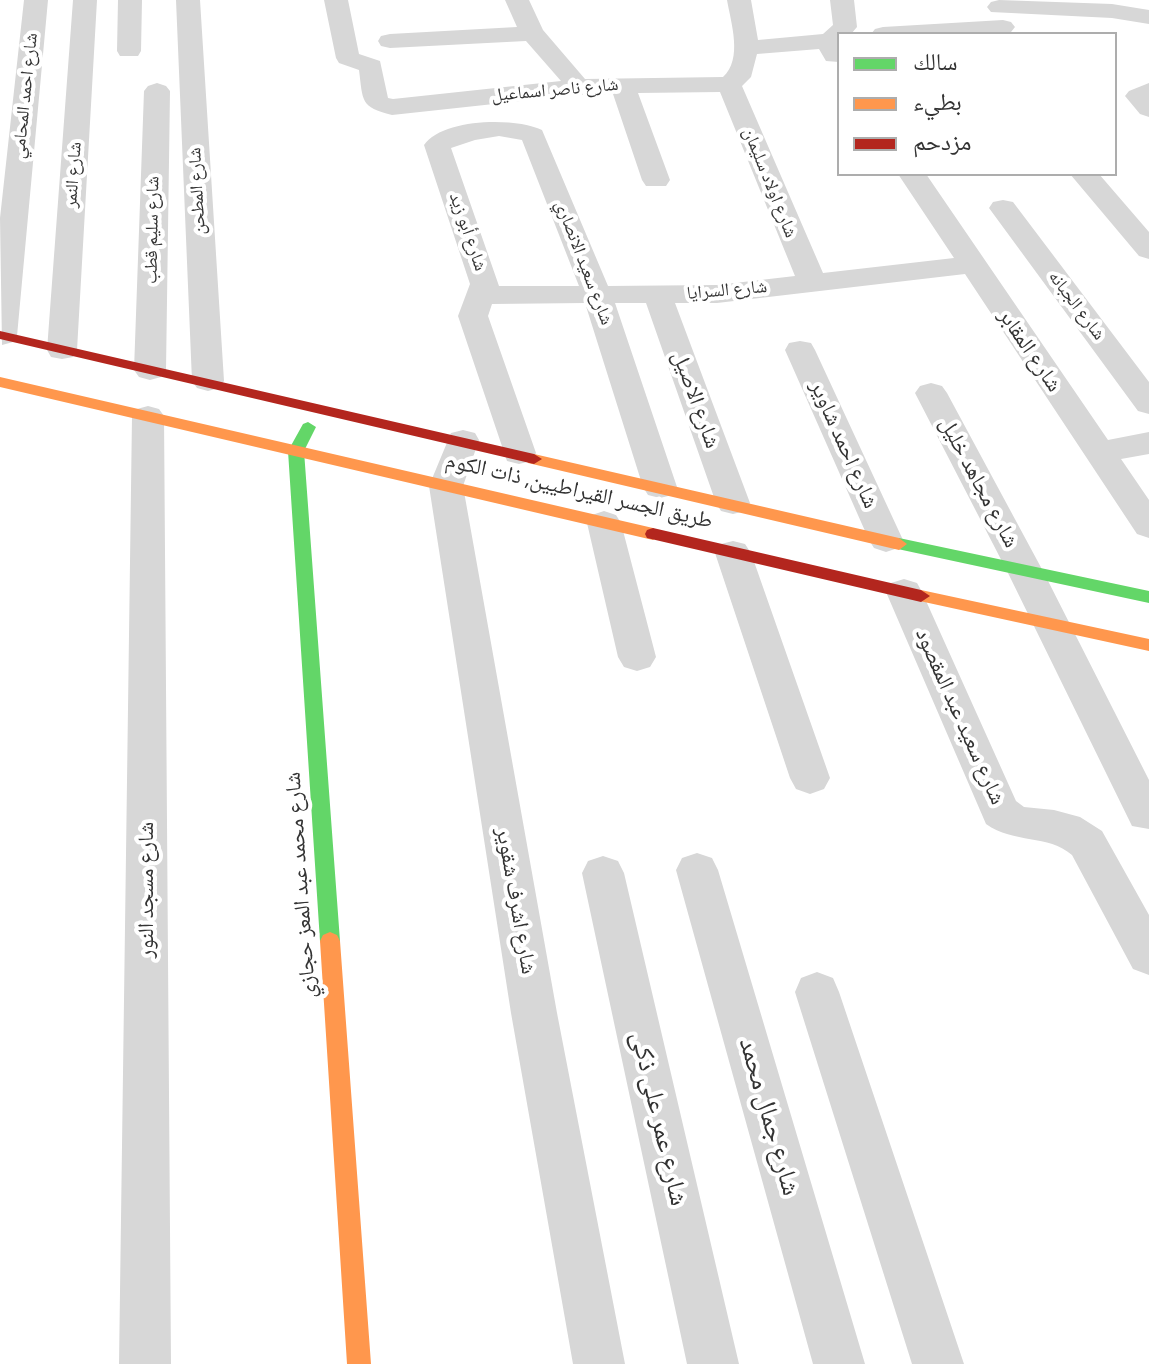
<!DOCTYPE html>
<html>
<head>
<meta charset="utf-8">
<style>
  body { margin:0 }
  #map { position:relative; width:1149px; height:1364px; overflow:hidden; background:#fff; font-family:"Titillium Web","Noto Naskh Arabic",sans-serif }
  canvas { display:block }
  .legend { position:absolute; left:837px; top:32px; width:280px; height:144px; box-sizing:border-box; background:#fff; border:2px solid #adadad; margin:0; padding:10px 14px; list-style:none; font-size:24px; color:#333 }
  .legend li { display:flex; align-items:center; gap:16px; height:40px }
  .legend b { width:40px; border:2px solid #adadad }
</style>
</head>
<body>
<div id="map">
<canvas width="1149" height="1364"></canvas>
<ul class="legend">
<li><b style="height:10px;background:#63d668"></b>سالك</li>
<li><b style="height:10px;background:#ff974d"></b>بطيء</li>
<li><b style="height:10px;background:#b3261e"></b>مزدحم</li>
</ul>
</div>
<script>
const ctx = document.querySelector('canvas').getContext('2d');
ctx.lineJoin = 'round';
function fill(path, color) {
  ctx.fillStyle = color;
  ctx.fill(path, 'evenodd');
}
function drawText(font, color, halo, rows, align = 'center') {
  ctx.font = font + ' "Titillium Web","Noto Naskh Arabic",sans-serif';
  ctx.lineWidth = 8;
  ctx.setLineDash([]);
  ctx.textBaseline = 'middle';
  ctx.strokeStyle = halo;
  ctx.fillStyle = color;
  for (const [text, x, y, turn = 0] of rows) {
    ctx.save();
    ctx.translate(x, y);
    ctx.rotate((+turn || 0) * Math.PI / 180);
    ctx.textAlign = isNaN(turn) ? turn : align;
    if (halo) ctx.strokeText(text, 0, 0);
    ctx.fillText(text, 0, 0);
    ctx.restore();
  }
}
const street = new Path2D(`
  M24,0H48L17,336L13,342L2,345L0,218Z
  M73,0H97L77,350L73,357L62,359L51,357L47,350Z
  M118,0H142L141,51L138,56H120L117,51Z
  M176,0H200L224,381L219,388L208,391L197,388L192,381Z
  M324,0H348L359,54L380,61L388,98L393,99L561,81L526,41L390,48L381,46L378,41L381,36L390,34L517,27L505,0H529L543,30L585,79L723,77C743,59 731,23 727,0H751L758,40L823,34L833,25L830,0H854L857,27L851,34H839V62L826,61L819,49L757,54L751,77L742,86L823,273L954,258L898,174H926L1108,440L1149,432V454L1121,459L1149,500V538L1137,534L965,274L717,303H675L750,503L745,511L733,514L721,511L716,503L646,303H615L677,487L672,495L660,498L648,495L643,487L585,303L492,304L488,316L536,453L531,461L519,464L507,461L458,316L470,284L424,145C442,118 516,117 542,130L608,286L717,285L795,276L720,92L638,93L670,180L666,186H646L642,180L613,94L577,95L392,115C360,107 363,101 359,70L339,63L336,58ZM499,136L522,140L579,286H499L451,148L475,140Z
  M999,0L1112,4L1149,10V24L1112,18L991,12L987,7L991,2Z
  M1003,20L1011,22L1015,27L1011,32L871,34L875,29L883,27Z
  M157,83L166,86L170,91L166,370L161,377L150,380L139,377L134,370L144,91L148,86Z
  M1149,83V117L1140,114L1125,96L1129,91Z
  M1070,174H1099L1149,232V259L1139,256Z
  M1003,200L1013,202L1149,382V414L1138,411L989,208L993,202Z
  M800,341L811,343L815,350L903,540L898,548L886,552L874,548L869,540L785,350L789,343Z
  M931,383L942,386L947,393L1044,573L1149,780V829L1132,826L1008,573L915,393L920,386Z
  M148,406L159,409L164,416L171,1364H119L132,416L137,409Z
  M463,430L475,433L479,440L463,486L557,1013L625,1364H573L511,1013L429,486L451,433Z
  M604,511L616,515L621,523L656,657L650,667L637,671L624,667L618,657L587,523L592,515Z
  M733,541L745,544L751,553L830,778L824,789L810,794L796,789L790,778L715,553L721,544Z
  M904,579L917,583L922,592L1016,801L1024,807L1054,810L1080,817L1102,831L1149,915V975L1133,969L1072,855C1048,834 1014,844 986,824L886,592L891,583Z
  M697,853L712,858L718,870L865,1364H813L676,870L682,858Z
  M603,856L618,861L624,873L739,1364H687L582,873L588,861Z
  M817,972L833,978L839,992L964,1364H912L795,992L801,978Z`);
const fast = new Path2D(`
  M308,422L316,427L304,451L340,941L337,947L330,950L323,947L320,941L288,451L303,424Z
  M899,538L1149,591V603L893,548L891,544Z`);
const slow = new Path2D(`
  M0,377L653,528L661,534L653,540L0,387Z
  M534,454L899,538L907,544L899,550L528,463L526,459L528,455Z
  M921,590L1149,639V651L915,600L912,596L915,592Z
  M330,932L337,935L340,941L371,1364H347L320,941L323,935Z`);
const jam = new Path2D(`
  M0,331L534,454L542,459L534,464L0,339Z
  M653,528L921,590L930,596L921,602L647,538L645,534L647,530Z`);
const farStreetnames = [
  ["شارع ناصر اسماعيل",555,91,-5],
  ["شارع احمد المحامي",26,96,-84],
  ["شارع النمر",74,175,-86],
  ["شارع اولاد سليمان",769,183,68],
  ["شارع المطحن",198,191,-93],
  ["شارع سليم قطب",153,230,-89],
  ["شارع أبو زيد",467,232,71],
  ["شارع سعيد الانصاري",583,263,69],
  ["شارع السرايا",727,291,-5],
  ["شارع الجبانه",1076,306,53]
];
const streetNames = [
  ["شارع المقابر",1029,351,56],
  ["شارع الاصيل",695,400,70],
  ["شارع احمد شاوير",843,445,66],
  ["شارع مجاهد خليل",978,483,62],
  ["طريق الجسر القيراطيين, ذات الكوم",579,492,13],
  ["شارع سعيد عبد المقصود",959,717,66],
  ["شارع محمد عبد المعز حجازي",302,885,-94],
  ["شارع مسجد النور",148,890,-90],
  ["شارع اشرف شقوير",515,901,80]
];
const nearStreetnames = [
  ["شارع جمال محمد",768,1117,74],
  ["شارع عمر على ذكى",658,1119,77]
];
fill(street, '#d7d7d7');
fill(fast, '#63d668');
fill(slow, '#ff974d');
fill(jam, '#b3261e');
drawText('18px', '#333', '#fff', farStreetnames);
drawText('22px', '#333', '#fff', streetNames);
drawText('26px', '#333', '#fff', nearStreetnames);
</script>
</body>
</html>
